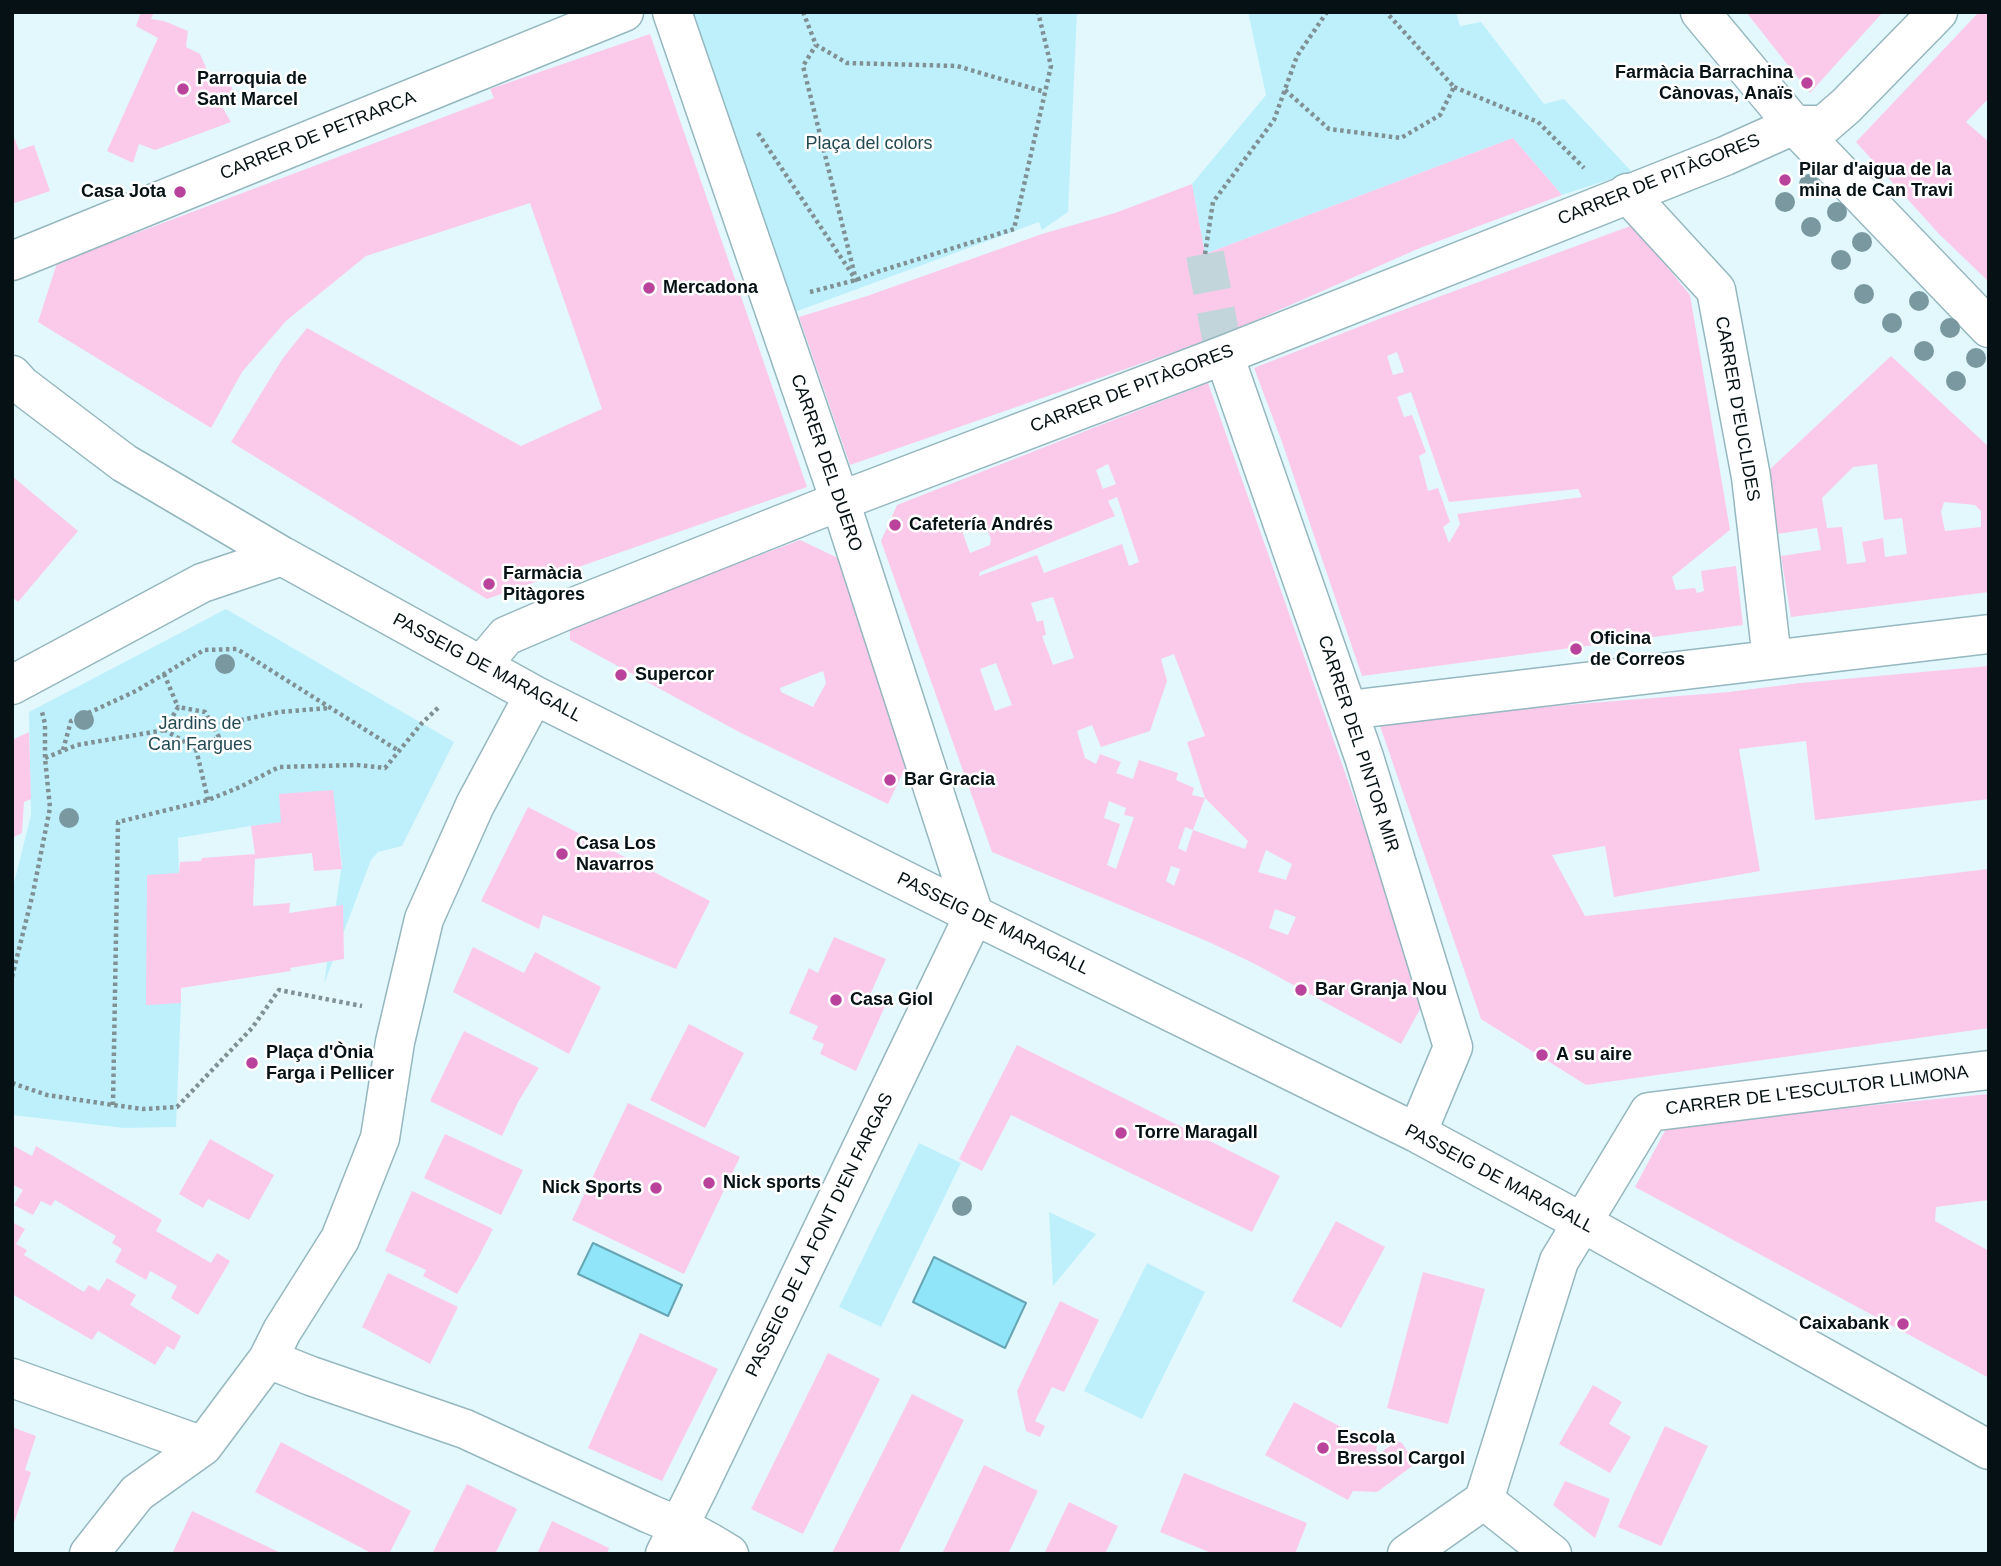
<!DOCTYPE html>
<html>
<head>
<meta charset="utf-8">
<style>
  body { margin:0 }
  #map { position:relative; width:2001px; height:1566px; overflow:hidden; background:#e3f8fd; font-family:Arial,sans-serif }
  canvas { display:block }
  .frame { position:absolute; inset:0; border:14px solid #051114; pointer-events:none }
</style>
</head>
<body>
<div id="map">
<canvas width="2001" height="1566"></canvas>
<div class="frame"></div>
</div>
<script>
const ctx = document.querySelector('canvas').getContext('2d');
ctx.lineJoin = 'round';
function fill(path, color) {
  ctx.fillStyle = color;
  ctx.fill(path, 'evenodd');
}
function stroke(path, color, width, dash) {
  ctx.strokeStyle = color;
  ctx.lineWidth = width;
  ctx.lineCap = dash ? 'butt' : 'round';
  ctx.setLineDash(dash || []);
  ctx.stroke(path);
}
function drawText(font, color, halo, rows, align = 'center') {
  ctx.font = font + ' Arial,sans-serif';
  ctx.lineWidth = 5;
  ctx.setLineDash([]);
  ctx.textBaseline = 'middle';
  ctx.strokeStyle = halo;
  ctx.fillStyle = color;
  for (const [text, x, y, turn = 0] of rows) {
    ctx.save();
    ctx.translate(x, y);
    ctx.rotate((+turn || 0) * Math.PI / 180);
    ctx.textAlign = isNaN(turn) ? turn : align;
    if (halo) ctx.strokeText(text, 0, 0);
    ctx.fillText(text, 0, 0);
    ctx.restore();
  }
}
const green = new Path2D(`
  M689,12H1077L1068,212L1042,230L1039,222L784,316Z
  M1248,12H1456L1460,26L1481,22L1544,104L1564,99L1632,172L1562,195L1513,138L1205,254L1192,184L1266,95Z
  M226,609L454,742L402,846L378,852L371,860L324,984L342,864L336,816L251,826L178,838L179,873L175,1003H181L176,1127L124,1128L12,1115V891L31,815L29,712Z
  M919,1143L961,1163L881,1327L839,1307Z
  M1049,1212L1096,1234L1053,1286Z
  M1147,1263L1205,1292L1142,1419L1084,1391Z`);
const water = new Path2D(`
  M593,1243L682,1285L668,1316L578,1274Z
  M934,1257L1026,1303L1005,1348L913,1302Z`);
const building = new Path2D(`
  M141,12H154L151,19L164,21L188,31L186,47L200,54L211,79L227,74L236,100L221,105L231,122L155,150L139,144L133,163L107,151L158,38L136,26Z
  M1746,12H1883L1810,93Z
  M1979,12H1989V98L1966,122L1989,142V282L1939,234L1856,142Z
  M650,34L807,487L487,599L231,442L283,358L307,328L521,446L602,409L530,203L366,256L286,321L242,372L211,428L38,322L57,263L494,98L490,89Z
  M12,132L19,150L34,145L50,191L12,204Z
  M1513,138L1562,195L1420,248L1220,336L850,465L799,317L867,296L1042,234L1115,213L1192,184L1205,254Z
  M1633,225L1690,295L1730,530L1672,577L1676,590L1695,588L1697,593L1704,591L1701,571L1736,566L1743,625L1362,676L1282,442L1254,368L1384,317ZM1397,352L1404,372L1393,375L1387,356ZM1411,392L1449,502L1578,489L1582,497L1457,514L1460,524L1449,543L1443,527L1450,522L1438,488L1428,491L1419,456L1426,452L1412,415L1404,417L1397,397Z
  M1891,356L1989,447V592L1791,617L1781,556L1821,550L1817,528L1777,534L1767,472ZM1877,464L1884,520L1902,518L1907,554L1885,557L1883,538L1862,542L1866,562L1847,564L1842,527L1827,528L1822,498L1853,467ZM1944,502L1975,505L1981,511V527L1945,531L1941,512Z
  M1208,383L1425,1000L1401,1044L1255,964L1209,942L992,852L881,541L897,505ZM1108,464L1116,484L1103,489L1096,470ZM1117,497L1139,562L1129,566L1122,544L1044,573L1037,555L979,576L980,572L1115,516L1108,501ZM984,522L991,539L990,545L970,553L962,531ZM1053,597L1074,658L1053,665L1042,636L1046,635L1043,620L1037,622L1031,603ZM1174,654L1205,736L1187,742L1205,798L1192,795L1194,788L1176,780L1178,773L1139,760L1133,779L1116,773L1121,762L1100,754L1096,764L1085,758L1077,731L1092,725L1101,747L1150,731L1167,681L1161,659ZM996,663L1012,705L995,711L980,669ZM1205,798L1248,841L1245,849L1193,830ZM1109,801L1126,808L1124,815L1134,817L1116,869L1107,865L1120,824L1104,818ZM1185,827L1193,830L1186,852L1178,848ZM1266,850L1292,864L1286,880L1258,872ZM1171,866L1180,869L1174,886L1166,881ZM1275,909L1296,917L1288,935L1269,928Z
  M12,476L78,531L18,602L12,597Z
  M800,540L838,558L909,760L888,804L741,733L570,640V626ZM823,671L826,683L813,707L781,692L780,688Z
  M1989,666V799L1815,820L1806,741L1739,749L1760,871L1614,897L1605,846L1552,855L1585,916L1989,869V1028L1586,1085L1481,1019L1378,720L1729,692L1800,683Z
  M29,732L31,799L24,802L22,833L12,838V740Z
  M333,790L342,869L314,871L312,853L255,859L253,906L290,903L289,913L343,905L344,959L290,968L291,971L181,988V1003L146,1005L147,875L179,873L180,862L201,861L202,858L255,854L251,826L281,822L279,794Z
  M528,807L710,901L676,969L543,915L539,929L481,901Z
  M834,937L886,959L869,997L886,1004L856,1071L820,1054L824,1044L812,1039L818,1026L789,1013L809,968L818,973Z
  M473,947L524,973L535,952L601,987L569,1054L453,992Z
  M689,1024L744,1053L705,1128L650,1100Z
  M464,1031L539,1068L518,1102L502,1136L430,1101Z
  M1017,1045L1280,1176L1252,1232L1011,1115L982,1171L959,1159Z
  M1989,1094V1200L1936,1207L1935,1221L1989,1251V1378L1635,1187L1668,1125Z
  M628,1103L740,1157L684,1274L572,1220Z
  M445,1134L523,1170L501,1215L424,1178Z
  M210,1139L274,1175L249,1220L208,1199L203,1208L179,1194Z
  M12,1145L32,1156L36,1146L162,1220L156,1231L211,1263L217,1253L230,1261L198,1315L171,1298L177,1286L150,1271L146,1280L115,1262L122,1249L112,1243L116,1236L55,1200L51,1206L41,1201L33,1215L14,1205L23,1190L12,1184Z
  M412,1191L493,1229L477,1260L457,1294L423,1276L426,1270L385,1251Z
  M1336,1221L1385,1247L1341,1328L1292,1301Z
  M12,1222L25,1229L16,1244L27,1250L24,1255L84,1292L89,1285L99,1291L107,1278L136,1295L130,1305L181,1336L174,1350L167,1346L155,1365L98,1331L92,1340L12,1294Z
  M1423,1272L1485,1289L1448,1424L1387,1408Z
  M388,1273L458,1307L430,1364L362,1327Z
  M1060,1301L1099,1320L1064,1392L1052,1387L1035,1421L1045,1426L1040,1437L1026,1431L1017,1391Z
  M640,1333L718,1369L662,1481L588,1448Z
  M828,1353L880,1379L803,1534L751,1509Z
  M1593,1385L1622,1402L1609,1424L1631,1437L1610,1473L1559,1444Z
  M912,1394L964,1420L898,1554H834L832,1553Z
  M1294,1402L1377,1446L1376,1451L1380,1453L1397,1441L1402,1443L1415,1464L1377,1492L1353,1491L1348,1500L1265,1455Z
  M1665,1426L1708,1446L1661,1546L1618,1527Z
  M12,1427L36,1436L25,1470L31,1472L13,1526Z
  M281,1442L411,1511L389,1554H373L255,1492Z
  M984,1465L1038,1491L1008,1554H942Z
  M1184,1473L1307,1523L1295,1554H1214L1160,1532Z
  M1565,1481L1610,1499L1595,1538L1553,1505Z
  M467,1484L517,1509L495,1554H432Z
  M1069,1502L1118,1526L1105,1554H1044Z
  M192,1511L283,1554H172Z
  M552,1521L609,1548L607,1554H537Z`);
const minorTunnel = new Path2D(`
  M1205,254L1222,343`);
const path = new Path2D(`
  M803,12L816,45L847,63L957,66L1045,92
  M1454,87L1538,122L1584,168
  M1285,90L1329,129L1401,138L1440,115L1454,87L1386,12
  M758,133L856,280L803,66L816,45
  M1205,254L1213,202L1274,120L1297,56L1327,12
  M810,292L856,280L877,272L1014,229L1051,66L1038,12
  M164,674L178,707
  M213,726L279,712L329,708
  M196,749L208,800
  M63,750L71,721L136,691L204,650L237,649L399,751
  M45,758L77,745L165,730L178,707L205,712L219,737L196,749L165,730
  M12,977L33,893L50,808L45,758V724L42,712
  M12,1083L47,1095L113,1105L143,1109L177,1107L252,1028L279,990L362,1006
  M113,1105L118,822L208,800L240,787L279,767L357,765L385,768L422,723L439,707`);
const minor = new Path2D(`
  M672,12L840,501L974,915
  M1700,12L1794,125L1989,328
  M1627,193L1716,290L1751,477L1772,659
  M12,261L624,12
  M1224,355L1364,757L1453,1047L1417,1133
  M12,375L21,385L124,463L282,556L534,695L974,915L1417,1133L1581,1222L1989,1450
  M481,666L506,636L569,609L840,501L1224,355L1725,156L1794,125H1824L1846,106L1938,12
  M12,685L202,583L282,556
  M1348,710L1989,634
  M268,1359L311,1376L465,1429L650,1514C678,1525 704,1538 729,1554
  M12,1378L203,1446
  M1484,1500L1552,1554
  M89,1554L137,1493L203,1446L268,1359L282,1331L340,1239L380,1138L395,1042L424,919L475,805L534,695
  M665,1554L697,1490L974,915
  M1407,1554L1484,1500L1559,1261L1649,1112L1989,1070`);
const trees = [
  [1809,184],
  [1785,202],
  [1837,212],
  [1811,227],
  [1862,242],
  [1841,260],
  [1864,294],
  [1919,301],
  [1892,323],
  [1950,328],
  [1924,351],
  [1976,358],
  [1956,381],
  [225,664],
  [84,720],
  [69,818],
  [962,1206]
];
const markers = [
  [1807,83,7,"#b9439a"],
  [183,89,7,"#b9439a"],
  [1785,180,7,"#b9439a"],
  [180,192,7,"#b9439a"],
  [649,288,7,"#b9439a"],
  [895,525,7,"#b9439a"],
  [489,584,7,"#b9439a"],
  [1576,649,7,"#b9439a"],
  [621,675,7,"#b9439a"],
  [890,780,7,"#b9439a"],
  [562,854,7,"#b9439a"],
  [1301,990,7,"#b9439a"],
  [836,1000,7,"#b9439a"],
  [1542,1055,7,"#b9439a"],
  [252,1063,7,"#b9439a"],
  [1121,1133,7,"#b9439a"],
  [709,1183,7,"#b9439a"],
  [656,1188,7,"#b9439a"],
  [1903,1324,7,"#b9439a"],
  [1323,1448,7,"#b9439a"]
];
const poiNames = [
  ["Farmàcia Barrachina",1793,73,"right"],
  ["Cànovas, Anaïs",1793,94,"right"],
  ["Parroquia de",197,79],
  ["Sant Marcel",197,100],
  ["Pilar d'aigua de la",1799,170],
  ["mina de Can Travi",1799,191],
  ["Casa Jota",166,192,"right"],
  ["Mercadona",663,288],
  ["Cafetería Andrés",909,525],
  ["Farmàcia",503,574],
  ["Pitàgores",503,595],
  ["Oficina",1590,639],
  ["de Correos",1590,660],
  ["Supercor",635,675],
  ["Bar Gracia",904,780],
  ["Casa Los",576,844],
  ["Navarros",576,865],
  ["Bar Granja Nou",1315,990],
  ["Casa Giol",850,1000],
  ["Plaça d'Ònia",266,1053],
  ["Farga i Pellicer",266,1074],
  ["A su aire",1556,1055],
  ["Torre Maragall",1135,1133],
  ["Nick sports",723,1183],
  ["Nick Sports",642,1188,"right"],
  ["Caixabank",1889,1324,"right"],
  ["Escola",1337,1438],
  ["Bressol Cargol",1337,1459]
];
const streetNames = [
  ["CARRER DE PETRARCA",318,136,-22],
  ["CARRER DE PITÀGORES",1659,180,-22],
  ["CARRER DE PITÀGORES",1132,389,-21],
  ["CARRER D'EUCLIDES",1737,409,80],
  ["CARRER DEL DUERO",826,463,71],
  ["PASSEIG DE MARAGALL",487,668,28],
  ["CARRER DEL PINTOR MIR",1358,744,72],
  ["PASSEIG DE MARAGALL",993,924,26],
  ["CARRER DE L'ESCULTOR LLIMONA",1817,1091,-7],
  ["PASSEIG DE MARAGALL",1499,1179,28],
  ["PASSEIG DE LA FONT D'EN FARGAS",820,1235,-64]
];
const parkNames = [
  ["Plaça del colors",869,144],
  ["Jardins de",200,724],
  ["Can Fargues",200,745]
];
fill(green, '#bef0fc');
fill(water, '#90e5f9');
stroke(water, '#66a5b4', 2);
fill(building, '#fbcaea');
stroke(minorTunnel, '#c2d5da', 38, [38, 19]);
stroke(minor, '#95b7bf', 41);
stroke(path, '#809195', 4.5, [3.5, 3.5]);
stroke(minor, '#fff', 38);
ctx.fillStyle = '#7998a0';
for (const [x, y] of trees) {
  ctx.beginPath();
  ctx.arc(x, y, 10, 0, 2 * Math.PI);
  ctx.fill();
}
for (const [x, y, r, color] of markers) {
  const dot = new Path2D();
  dot.arc(x, y, r, 0, 2 * Math.PI);
  ctx.fillStyle = color;
  ctx.fill(dot);
  stroke(dot, '#fff', 2.5);
}
drawText('bold 18px', '#051114', '#fff', poiNames, 'left');
drawText('18px', '#051114', '#fff', streetNames);
drawText('18px', '#234a53', '#fff', parkNames);
</script>
</body>
</html>
